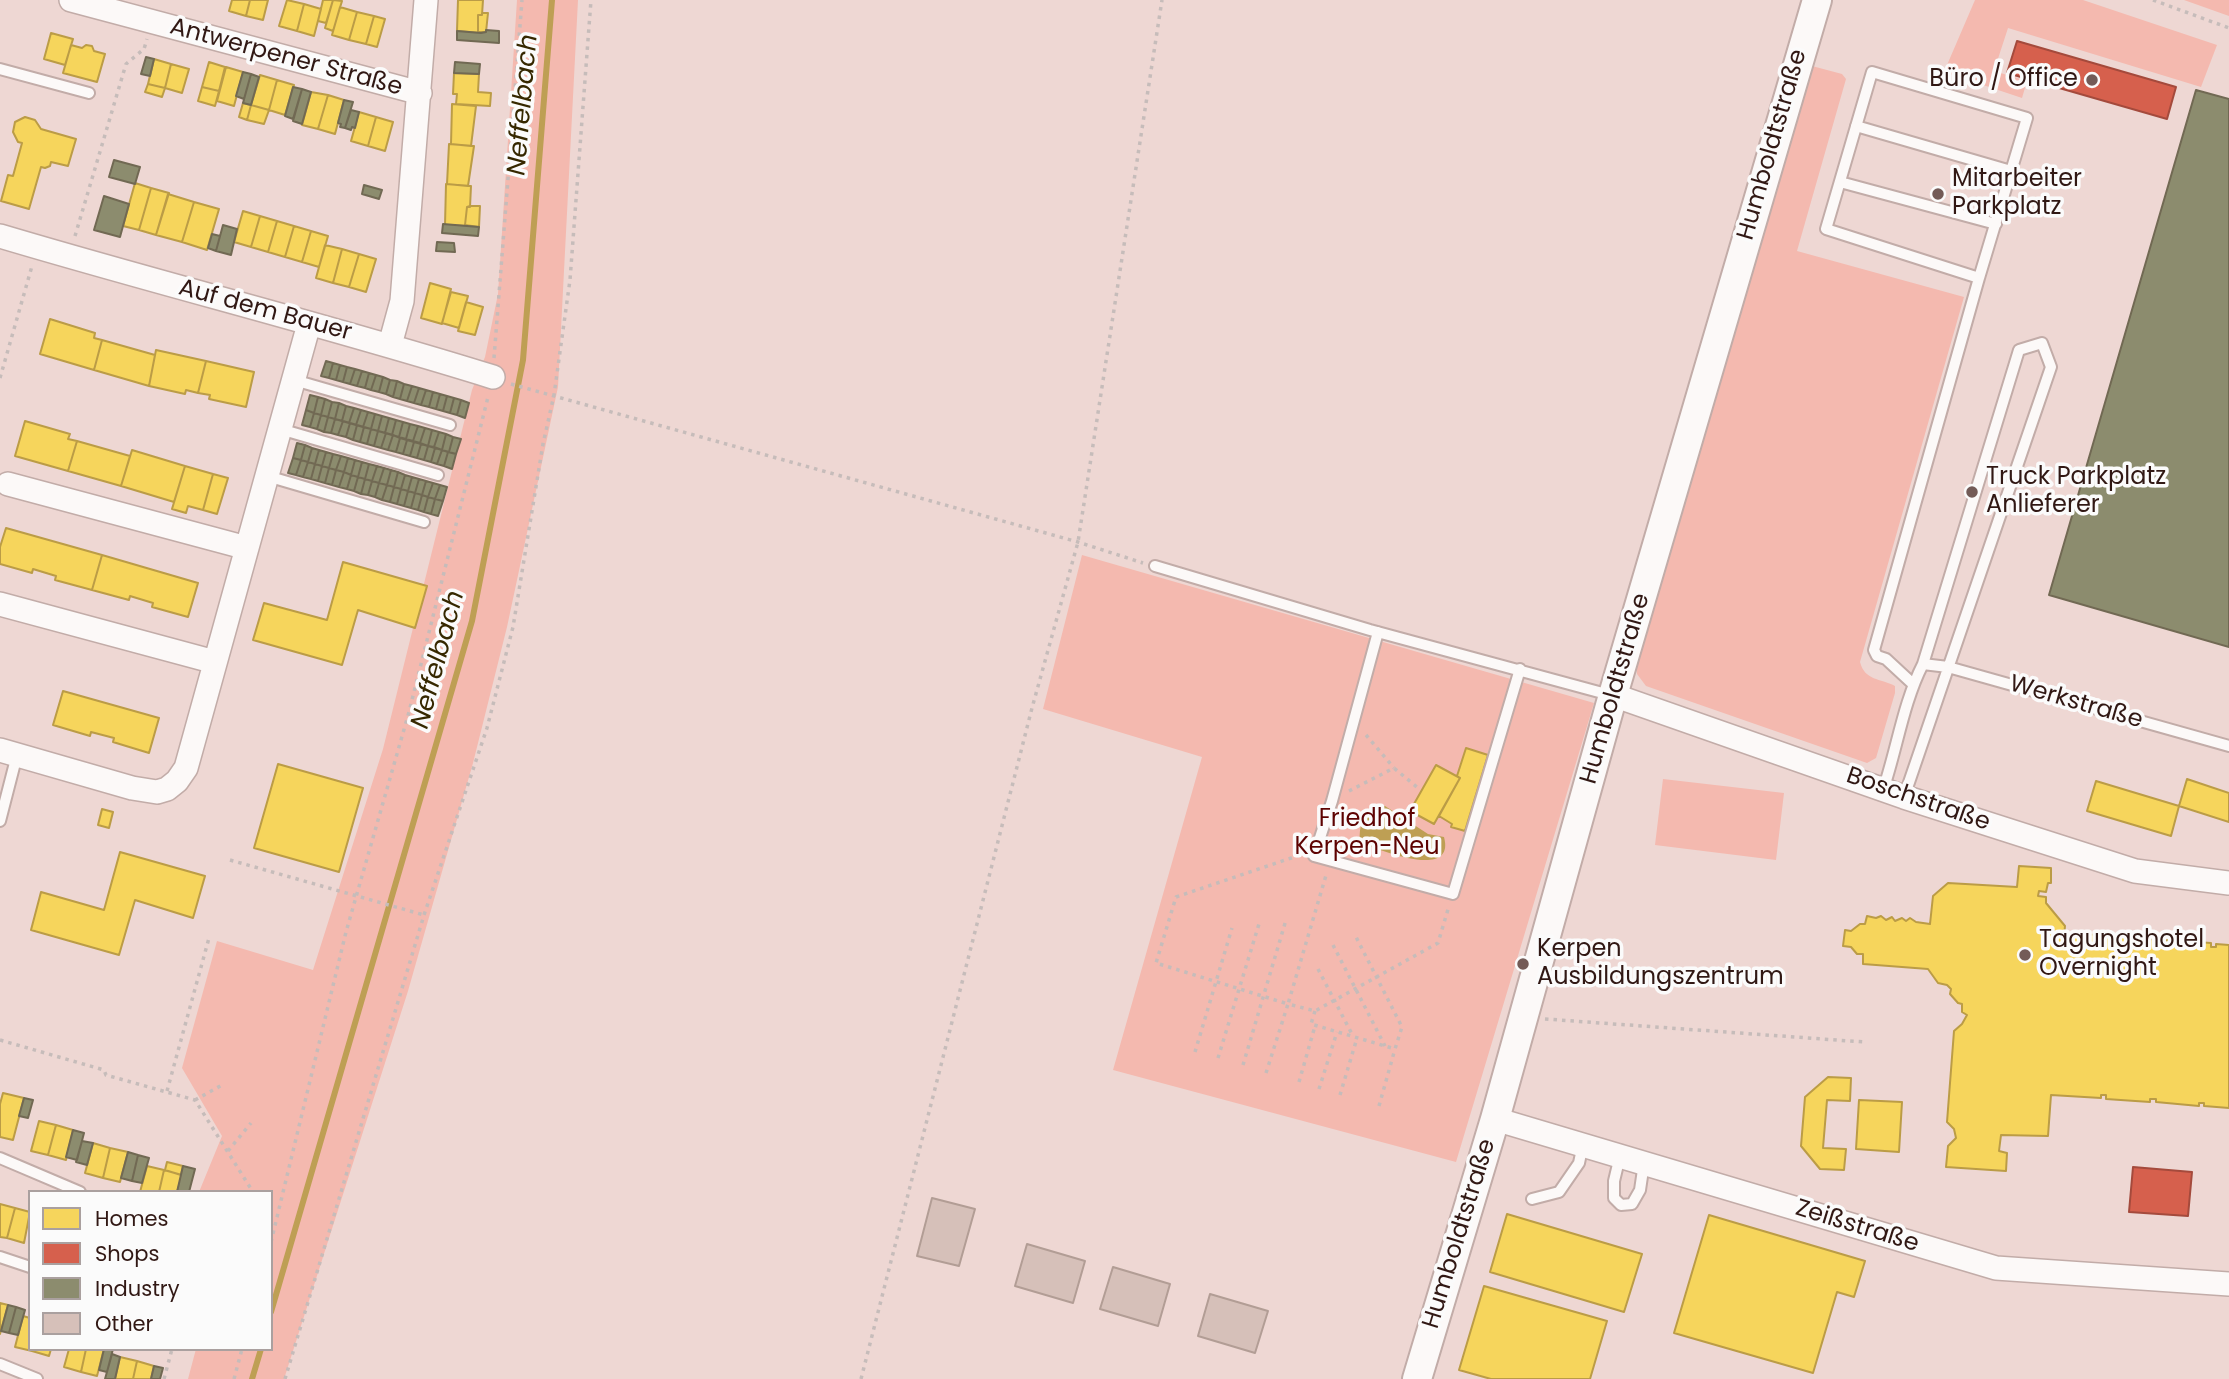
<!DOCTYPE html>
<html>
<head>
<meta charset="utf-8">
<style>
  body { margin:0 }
  #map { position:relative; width:2229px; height:1379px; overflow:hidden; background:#eed7d3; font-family:Poppins,sans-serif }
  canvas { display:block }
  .legend { position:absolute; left:28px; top:1190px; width:245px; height:161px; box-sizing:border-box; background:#fbfbfb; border:2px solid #aaa09f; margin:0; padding:9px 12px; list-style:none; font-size:21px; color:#311814 }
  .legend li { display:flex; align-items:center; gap:14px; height:35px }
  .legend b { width:35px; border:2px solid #aaa09f }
</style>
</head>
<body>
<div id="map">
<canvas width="2229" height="1379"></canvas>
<ul class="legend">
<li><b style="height:19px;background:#f6d55c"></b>Homes</li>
<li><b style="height:19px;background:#d6604d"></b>Shops</li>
<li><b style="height:19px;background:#8c8c6e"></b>Industry</li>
<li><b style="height:19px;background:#d6c0b9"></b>Other</li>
</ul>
</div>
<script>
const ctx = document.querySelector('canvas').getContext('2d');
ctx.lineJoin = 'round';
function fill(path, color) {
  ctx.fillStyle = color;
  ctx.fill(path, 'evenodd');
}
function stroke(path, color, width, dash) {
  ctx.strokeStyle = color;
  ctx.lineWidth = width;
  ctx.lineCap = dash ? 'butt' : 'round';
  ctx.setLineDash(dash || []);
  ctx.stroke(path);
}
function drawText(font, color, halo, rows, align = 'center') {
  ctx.font = font + ' Poppins,sans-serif';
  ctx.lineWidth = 7;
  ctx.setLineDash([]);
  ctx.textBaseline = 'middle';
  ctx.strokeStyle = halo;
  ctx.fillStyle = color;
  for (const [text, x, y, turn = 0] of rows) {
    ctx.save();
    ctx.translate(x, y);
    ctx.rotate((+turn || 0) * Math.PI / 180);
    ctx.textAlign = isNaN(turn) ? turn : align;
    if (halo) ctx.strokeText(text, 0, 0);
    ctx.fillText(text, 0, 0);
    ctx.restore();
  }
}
const green = new Path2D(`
  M517,0H578L558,387L507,627L473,763L408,991L284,1379H188L196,1349H271V1192H199L222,1136L182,1068L217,941L313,970L383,749L472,390L485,357L498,294Z
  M1975,0H2083L2217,45L2201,87L2008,28L1994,71L2027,81L2022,98L1944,72Z
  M2184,0H2229V16Z
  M1812,66L1842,74L1846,79L1797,251L1964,297L1860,662C1865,681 1880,678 1895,686V693L1876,758L1867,763L1646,686L1637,674L1635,658Z
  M1082,555L1594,703L1456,1162L1113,1070L1202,757L1043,709Z
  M1663,779L1784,793L1776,860L1655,845Z`);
const water = new Path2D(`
  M1378,805L1385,806L1428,834L1444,837C1456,881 1378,850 1360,842C1358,825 1364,813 1378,805Z`);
const homes = new Path2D(`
  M232,0H250L246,16L229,11Z
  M250,0H268L263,20L246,16Z
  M287,0L304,4L297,31L279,26Z
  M323,0H333L326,23L318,21Z
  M333,0L342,1L333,31L325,28Z
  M458,0H483L482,15H478V32L481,33L457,31Z
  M304,4L321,9L314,36L297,31Z
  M340,7L357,12L349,40L332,35Z
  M357,12L374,16L366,44L349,40Z
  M482,13H488L486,32H478V15H482Z
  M374,16L385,19L377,47L366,44Z
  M51,33L73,39L65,65L44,59Z
  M71,45L82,48L86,45L92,46L94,51L105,54L97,82L63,73Z
  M154,59L171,64L165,88L148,84Z
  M209,62L225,67L219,91L202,87Z
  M171,64L189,69L182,93L165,88Z
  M226,67L243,72L234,106L217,101Z
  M454,73L479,74L478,92L491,93L490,106L456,104L457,94H453Z
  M260,75L277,80L269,110L251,105Z
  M277,80L294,85L285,115L269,110Z
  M148,84L165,88L162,97L145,92Z
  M202,87L219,91L215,106L198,101Z
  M311,92L328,95L318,129L302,125Z
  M328,95L344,100L335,134L318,129Z
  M243,103L251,105L247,120L239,117Z
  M452,104L476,106L471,146L451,144Z
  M251,105L269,110L264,124L247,120Z
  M359,112L376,117L368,146L351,141Z
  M25,117L35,120L41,129L76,139L68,166L51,162L50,166L45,168L41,167L29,209L1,201L8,175L13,176L22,143L18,142L13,132L15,122Z
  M376,117L393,122L385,151L368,146Z
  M449,144L474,146L468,186L447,184Z
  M135,183L151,188L139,230L123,226Z
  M446,184L471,186L470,207H467L465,225L468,226L445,225Z
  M151,188L169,193L156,235L139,230Z
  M168,194L194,202L182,242L156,235Z
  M194,202L219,209L207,250L182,242Z
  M470,206H480L479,227L465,225L467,207Z
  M243,211L260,216L251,247L234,242Z
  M260,216L277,221L268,252L251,247Z
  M277,221L294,226L285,257L268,252Z
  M294,226L311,231L302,262L285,257Z
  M311,231L328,236L319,267L302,262Z
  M325,245L342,249L333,283L316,278Z
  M342,249L359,254L349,287L333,283Z
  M359,254L376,259L366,292L349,287Z
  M430,283L451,289L442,324L421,318Z
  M451,292L468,296L459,328L442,323Z
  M466,302L483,307L475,335L458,331Z
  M50,319L95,333L94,338L102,340L94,370L40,354Z
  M102,340L155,355L149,386L94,370Z
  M156,350L206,361L198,393L186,390L185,394L149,386Z
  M206,361L254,372L246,407L209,399L210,395L198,393Z
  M25,421L70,434L68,439L77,441L68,471L15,456Z
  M77,441L130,456L121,486L68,471Z
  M132,450L185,466L174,502L121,486Z
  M185,466L213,474L203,510L188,506L186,513L172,509Z
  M213,474L228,478L217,514L203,510Z
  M6,528L102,555L92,590L55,580L56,576L33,569L32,573L0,564V547Z
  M102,555L198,583L188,617L152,607L153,603L130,596L129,600L92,590Z
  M343,562L427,586L415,628L358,610L342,665L253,640L264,603L327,620Z
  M63,691L159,718L149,753L113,742L114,738L91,732L90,736L53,725Z
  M1466,748L1488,755L1465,831L1451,827L1452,824L1439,816L1460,778L1457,776Z
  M278,764L363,788L339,872L254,848Z
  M1436,765L1460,778L1434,824L1410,811Z
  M2187,779L2229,793V822L2179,806Z
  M2096,781L2179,806L2171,836L2087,811Z
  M102,809L113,812L109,828L98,825Z
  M120,852L205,876L193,918L135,900L119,955L31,930L41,892L104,910Z
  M2019,866L2051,868V883H2048L2046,892L2039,891L2038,896L2046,897V903L2065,926L2064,936H2069L2070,933L2113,936V939L2117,940L2118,937L2162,940V943L2166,944L2167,940L2211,943V947H2216V944L2229,945V1108L2204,1106V1103H2199V1106L2156,1102V1099H2150V1102L2106,1099V1095H2101V1098L2051,1095L2048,1136L2001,1135L1999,1151L2007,1153L2006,1171L1946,1167L1948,1146L1956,1138L1954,1129L1947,1122L1954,1031L1962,1024L1967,1015L1962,1012V1004L1958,1003L1950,994L1951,989L1947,985L1938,983L1928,969L1863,964V954H1857L1851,947L1843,946L1845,930L1851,931L1860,924H1865L1867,916L1876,918L1881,916L1886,920L1892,917L1895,921L1902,918L1906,921L1910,918L1916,922L1930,924L1933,896L1948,883L2017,887Z
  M1828,1077L1851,1078L1850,1101L1827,1100L1823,1148L1846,1149L1844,1170L1820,1169L1801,1146L1805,1097Z
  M3,1093L24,1098L13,1140L0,1137V1104Z
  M1859,1100L1902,1102L1899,1152L1856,1149Z
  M39,1121L56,1125L48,1155L31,1151Z
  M56,1125L73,1130L66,1160L48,1155Z
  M93,1143L110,1148L103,1178L85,1173Z
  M110,1148L128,1152L120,1182L103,1178Z
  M167,1162L183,1166L181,1175L165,1170Z
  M147,1166L164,1170L159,1192H140Z
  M164,1170L182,1175L177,1192H159Z
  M0,1204L15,1208L7,1238L0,1237Z
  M15,1208L30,1212L24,1243L7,1238Z
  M1507,1214L1642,1254L1624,1312L1490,1272Z
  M1709,1215L1865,1261L1854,1297L1837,1292L1813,1373L1674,1333Z
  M1484,1286L1607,1321L1590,1379H1491L1459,1370Z
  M0,1303L8,1305L0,1334Z
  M23,1316L30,1318V1349H32V1351L15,1347Z
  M32,1349H51L49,1356L32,1351Z
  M69,1349H86L81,1372L64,1367Z
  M86,1349H104L97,1376L81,1372Z
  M120,1357L137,1361L133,1379H115Z
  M137,1361L154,1366L151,1379H133Z`);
const shops = new Path2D(`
  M2017,41L2176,87L2167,119L2007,73Z
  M2133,1167L2192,1172L2188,1216L2129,1212Z`);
const industry = new Path2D(`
  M486,30L499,31V43L457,40V31L481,33L486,32Z
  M146,57L154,59L150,76L141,74Z
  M455,62L480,64L479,74L454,73Z
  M243,72L251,74L244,99L236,96Z
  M251,74L259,77L251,105L243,103Z
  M293,87L302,89L293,119L285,116Z
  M302,89L311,92L302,124L293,121Z
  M2196,90L2229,99V647L2049,595Z
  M344,100L353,102L345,128L340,127L341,124L338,123Z
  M351,110L359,112L355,128L352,127L351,130L345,128Z
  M114,160L140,167L135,184L109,177Z
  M364,185L382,190L379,199L362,194Z
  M104,196L129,204L120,237L94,230Z
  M443,224L479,227L478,236L442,233Z
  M223,225L237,229L231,255L216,251Z
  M212,234L220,236L216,251L208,248Z
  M437,242L454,243L455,252L436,251Z
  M326,361L333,363L329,378L321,376Z
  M333,363L340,365L336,380L329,378Z
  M340,365L347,367L343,382L336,380Z
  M347,367L355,369L350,384L343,382Z
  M355,369L362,371L357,386L350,384Z
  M362,371L369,373L365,388L357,386Z
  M369,373L376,375L371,390L365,388Z
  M376,375L383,377L379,392L371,390Z
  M383,377L390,380L386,394L379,392Z
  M390,380L397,381L393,397L386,394Z
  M397,381L404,384L400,399L393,397Z
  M404,384L412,386L407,401L400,399Z
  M412,386L419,388L414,403L407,401Z
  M419,388L426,390L421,405L414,403Z
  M426,390L433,392L429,407L421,405Z
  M433,392L440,394L436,409L429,407Z
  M440,394L447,396L443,411L436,409Z
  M310,395L318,397L314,413L306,410Z
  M447,396L454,398L450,413L443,411Z
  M318,397L325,399L321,415L314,413Z
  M454,398L461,400L457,415L450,413Z
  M325,399L332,402L328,417L321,415Z
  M461,400L469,403L465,418L457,415Z
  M332,402L339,403L335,419L328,417Z
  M339,403L346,406L342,421L335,419Z
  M346,406L354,408L349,423L342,421Z
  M354,408L361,410L356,425L349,423Z
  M306,410L314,413L310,427L302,425Z
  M361,410L368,412L363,427L356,425Z
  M368,412L375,414L371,429L363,427Z
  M314,413L321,415L317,429L310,427Z
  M375,414L382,416L378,431L371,429Z
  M321,415L328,417L324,432L317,429Z
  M382,416L389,418L385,433L378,431Z
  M328,417L335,419L331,433L324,432Z
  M389,418L396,420L392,435L385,433Z
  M335,419L343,421L338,435L331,433Z
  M396,420L403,422L399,437L392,435Z
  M343,421L350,423L346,437L338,435Z
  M403,422L410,424L406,439L399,437Z
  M350,423L357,425L353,440L346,437Z
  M410,424L418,426L413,441L406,439Z
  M357,425L364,427L360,442L353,440Z
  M418,426L425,428L420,443L413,441Z
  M364,427L371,429L367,444L360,442Z
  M425,428L432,430L428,446L420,443Z
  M371,429L378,431L374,446L367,444Z
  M432,430L439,432L434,447L428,446Z
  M378,431L386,433L381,448L374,446Z
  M439,432L446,434L442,450L434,447Z
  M386,433L393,435L388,450L381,448Z
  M446,434L453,437L449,452L442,450Z
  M393,435L400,438L396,452L388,450Z
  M453,437L461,439L456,454L449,452Z
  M400,438L407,440L403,454L396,452Z
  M407,440L414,442L410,456L403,454Z
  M414,442L421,444L417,458L410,456Z
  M297,443L305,445L301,460L293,458Z
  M421,444L428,446L424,460L417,458Z
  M305,445L312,448L308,462L301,460Z
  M428,446L435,448L431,462L424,460Z
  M312,448L319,450L315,464L308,462Z
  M435,448L442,450L437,464L431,462Z
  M319,450L326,452L322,466L315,464Z
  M442,450L448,452L444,466L437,464Z
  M326,452L333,454L329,468L322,466Z
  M448,452L456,454L452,469L444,466Z
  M333,454L341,456L336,470L329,468Z
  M341,456L348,458L344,472L336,470Z
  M293,458L301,460L296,475L288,473Z
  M348,458L355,460L351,475L344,472Z
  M301,460L308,462L303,477L296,475Z
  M355,460L362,462L358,477L351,475Z
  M308,462L315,464L311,479L303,477Z
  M362,462L369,464L365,479L358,477Z
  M315,464L322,466L318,481L311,479Z
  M369,464L377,466L372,481L365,479Z
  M322,466L329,468L325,483L318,481Z
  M377,466L384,468L379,483L372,481Z
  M329,468L336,470L332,485L325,483Z
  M384,468L391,470L387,485L379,483Z
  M336,470L344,472L339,487L332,485Z
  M391,470L398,472L394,487L387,485Z
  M344,472L351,475L347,489L339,487Z
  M398,472L405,475L401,489L394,487Z
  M351,475L358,477L354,491L347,489Z
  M405,475L412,477L408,491L401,489Z
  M358,477L365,479L361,494L354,491Z
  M412,477L419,479L415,493L408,491Z
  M365,479L372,481L368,495L361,494Z
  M419,479L426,481L422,495L415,493Z
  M372,481L379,483L375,497L368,495Z
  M426,481L433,483L428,497L422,495Z
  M379,483L387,485L382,500L375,497Z
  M433,483L440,485L435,499L428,497Z
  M387,485L394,487L390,502L382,500Z
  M440,485L447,487L443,501L435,499Z
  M394,487L401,489L397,504L390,502Z
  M401,489L408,491L404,506L397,504Z
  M408,491L415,493L411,508L404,506Z
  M415,493L422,495L418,510L411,508Z
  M422,495L428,497L424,512L418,510Z
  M428,497L435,499L431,514L424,512Z
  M435,499L443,501L438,516L431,514Z
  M24,1098L33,1100L28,1118L19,1116Z
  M73,1130L84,1133L77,1160L66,1157Z
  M82,1141L93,1143L87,1165L76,1162Z
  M128,1152L138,1155L132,1181L121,1178Z
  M138,1155L149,1158L142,1183L132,1181Z
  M183,1166L195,1169L189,1192H177Z
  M8,1305L16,1307L9,1333L1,1331Z
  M16,1307L25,1310L18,1335L9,1333Z
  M104,1349H113L107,1372L99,1370Z
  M112,1354L120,1357L115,1379H105Z
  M154,1366L163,1368L160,1379H151Z`);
const stream = new Path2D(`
  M271,1312L472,621L523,360L552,0
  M252,1379L261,1349`);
const building = new Path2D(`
  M932,1198L975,1209L959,1266L917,1256Z
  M1027,1244L1085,1261L1073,1303L1015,1286Z
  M1113,1267L1170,1284L1158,1326L1100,1309Z
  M1210,1294L1268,1311L1255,1353L1198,1336Z`);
const path = new Path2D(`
  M2153,0L2229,28
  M75,236L126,64L144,49L147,39
  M494,358L522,0
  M0,378L32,266
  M511,384L1078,542L1143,563
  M1366,735L1394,768
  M1349,791L1394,768L1418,788
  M1300,855L1176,897L1156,963L1288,1004L1327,872
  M230,860L424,915
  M1333,945L1385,1046
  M1318,969L1353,1036
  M1315,1011L1311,1024L1395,1049L1402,1027L1355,935
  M1545,1019L1864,1042
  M0,1040L104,1070L106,1075L195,1100L253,1192
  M1195,1052L1232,928
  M1218,1058L1259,924
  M1243,1065L1286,920
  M1266,1073L1288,1004L1315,1011L1438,943L1449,906
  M1299,1082L1315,1026
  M1319,1089L1337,1032
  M167,1091L209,938
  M1340,1095L1357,1038
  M195,1100L222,1085
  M1379,1106L1395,1049
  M228,1151L251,1123
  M271,1242L346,932L409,712L488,397
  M164,1379L172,1349
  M234,1379L242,1349
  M285,1379L424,915L487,728L513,627L543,444L554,395L570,280L591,0
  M861,1379L1032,708L1078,542L1162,0`);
const service = new Path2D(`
  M0,69L89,93
  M1872,72L2027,118L1979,278L1826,229Z
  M1856,126L2011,171
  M1840,182L1996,224
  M294,380L450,425
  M280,429L438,475
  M267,476L424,522
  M1155,566L1370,630L1610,695
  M1378,632L1332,801L1314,856L1453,894L1520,669
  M1923,664L1948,667L2229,746
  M1913,684L1886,659L1877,656L1874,650L1979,278
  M1883,790C1897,749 1903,703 1923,664L2019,350L2042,343L2051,367L1904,797
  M0,821L17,755
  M1620,1156L1614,1181V1198L1621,1205L1632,1204L1640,1190L1644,1163
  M0,1158L80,1192
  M1532,1199L1559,1192L1579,1163L1583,1144
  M0,1257L30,1267
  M0,1364L37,1379`);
const minor = new Path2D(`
  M71,0L420,93
  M0,236C164,285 330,326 493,377
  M390,345L402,301L426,0
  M8,484L247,548
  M0,604L215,662
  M1613,695L1904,797L2135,871L2229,883
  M0,750L132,788L157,792L167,789L177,781L186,768L309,324
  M1495,1119L1996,1268L2229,1284`);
const tertiary = new Path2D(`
  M1417,1379L1495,1119L1613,695L1817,0`);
const markers = [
  [2092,80,7,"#735b57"],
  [1938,194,7,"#735b57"],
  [1972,492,7,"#735b57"],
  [2025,955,7,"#735b57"],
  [1523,964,7,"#735b57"]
];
const streetNames = [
  ["Antwerpener Straße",286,58,15],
  ["Humboldtstraße",1773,145,-74],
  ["Auf dem Bauer",265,311,15],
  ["Humboldtstraße",1616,689,-74],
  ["Werkstraße",2076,703,16],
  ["Boschstraße",1918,800,19],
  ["Zeißstraße",1857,1227,17],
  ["Humboldtstraße",1460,1234,-73]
];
const poiNames = [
  ["Büro / Office",2078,80,"right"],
  ["Mitarbeiter",1952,180],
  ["Parkplatz",1952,208],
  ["Truck Parkplatz",1986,478],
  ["Anlieferer",1986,506],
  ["Tagungshotel",2039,941],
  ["Overnight",2039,969],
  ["Kerpen",1537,950],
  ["Ausbildungszentrum",1537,978]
];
const parkNames = [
  ["Friedhof",1367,820],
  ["Kerpen-Neu",1367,848]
];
const waterNames = [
  ["Neffelbach",524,105,-85],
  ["Neffelbach",439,660,-75]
];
fill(green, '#f4b9af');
fill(water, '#be9f54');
fill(homes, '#f6d55c');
stroke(homes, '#bb9c46', 2);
fill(shops, '#d6604d');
stroke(shops, '#a44a3c', 2);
fill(industry, '#8c8c6e');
stroke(industry, '#716953', 2);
stroke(stream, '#be9f54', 6);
fill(building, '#d6c0b9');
stroke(building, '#b29d95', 2);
stroke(service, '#c2aca8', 14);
stroke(minor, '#c2aca8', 26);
stroke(tertiary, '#c2aca8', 32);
stroke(path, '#c6bcba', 3.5, [3.5, 5]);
stroke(service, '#fcf9f8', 10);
stroke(minor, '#fcf9f8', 23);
stroke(tertiary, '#fcf9f8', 28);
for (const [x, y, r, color] of markers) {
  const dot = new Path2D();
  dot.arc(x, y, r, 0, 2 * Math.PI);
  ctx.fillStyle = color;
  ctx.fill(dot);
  stroke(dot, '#fbfbfb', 2.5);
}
drawText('24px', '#311814', '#fbfbfb', streetNames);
drawText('24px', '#311814', '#fbfbfb', poiNames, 'left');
drawText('24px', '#5d0201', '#fbfbfb', parkNames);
drawText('italic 26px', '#362800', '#fbfbfb', waterNames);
</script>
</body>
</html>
